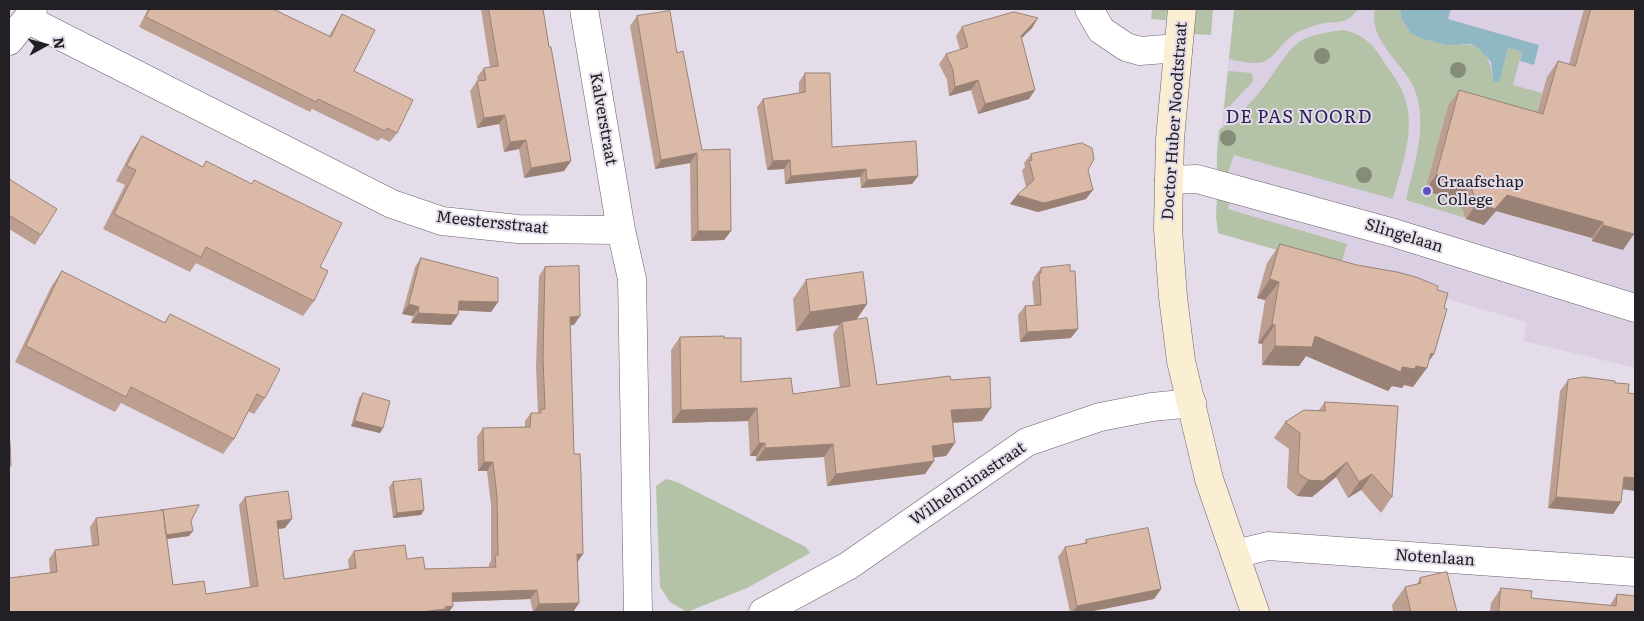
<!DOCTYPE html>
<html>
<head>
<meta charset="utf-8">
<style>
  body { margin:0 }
  #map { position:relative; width:1644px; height:621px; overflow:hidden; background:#e4dce9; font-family:Literata,serif }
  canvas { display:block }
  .frame { position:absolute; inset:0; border:10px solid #222024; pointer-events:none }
  .north { position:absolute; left:20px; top:20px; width:50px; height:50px; -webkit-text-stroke:4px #e4dce9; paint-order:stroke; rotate:83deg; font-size:14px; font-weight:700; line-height:20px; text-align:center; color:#222024 }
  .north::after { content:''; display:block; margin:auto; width:18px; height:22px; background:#222024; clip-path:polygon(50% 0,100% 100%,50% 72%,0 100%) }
</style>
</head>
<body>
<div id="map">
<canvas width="1644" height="621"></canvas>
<div class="frame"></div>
<div class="north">N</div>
</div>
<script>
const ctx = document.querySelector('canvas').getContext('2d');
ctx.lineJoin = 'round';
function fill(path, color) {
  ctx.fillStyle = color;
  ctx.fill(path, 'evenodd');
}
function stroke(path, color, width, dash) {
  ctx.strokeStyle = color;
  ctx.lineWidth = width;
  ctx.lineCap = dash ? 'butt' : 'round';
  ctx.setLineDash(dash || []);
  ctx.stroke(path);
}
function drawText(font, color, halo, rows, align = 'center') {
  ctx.font = font + ' Literata,serif';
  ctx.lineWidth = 4;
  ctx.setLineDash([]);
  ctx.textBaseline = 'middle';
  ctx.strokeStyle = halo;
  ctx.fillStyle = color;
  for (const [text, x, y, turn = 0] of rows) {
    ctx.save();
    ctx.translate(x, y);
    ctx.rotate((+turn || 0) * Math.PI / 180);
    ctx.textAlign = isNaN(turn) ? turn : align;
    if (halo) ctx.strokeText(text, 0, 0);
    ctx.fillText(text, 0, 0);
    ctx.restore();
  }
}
const built = new Path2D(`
  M1234,9H1635V368L1524,341L1526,322L1218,233L1219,150Z`);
const green = new Path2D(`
  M1152,9H1167L1166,20L1151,19Z
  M1196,9H1213L1211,35L1194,34Z
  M1234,9H1358C1356,11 1353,16 1350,18C1343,23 1332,22 1324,23C1315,25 1306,28 1298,32C1284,38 1274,59 1263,62C1252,65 1240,61 1229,59Z
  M1375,9H1400L1401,18L1410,32L1463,45C1486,43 1491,64 1493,81L1498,83L1508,48L1522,52L1513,85L1542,93L1532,129L1466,218L1406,200C1414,164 1429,125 1414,88C1402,61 1368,41 1375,9Z
  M1343,30C1365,34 1375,47 1386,65C1393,75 1401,86 1405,98C1416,132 1401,167 1393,199L1234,155L1228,173L1217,169V152L1219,130C1240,116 1256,98 1270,78C1279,66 1287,51 1299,42C1312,34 1329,32 1343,30Z
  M1228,71L1251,73L1253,76V81L1231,105L1224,109Z
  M1217,197L1231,198L1228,209L1347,244L1340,268L1218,233L1216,217Z
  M666,479L677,482L806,547L810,553L747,588L687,612L670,602L660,587L656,486Z`);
const water = new Path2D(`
  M1400,9H1451L1448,19L1539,45L1534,65L1520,61L1522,52L1508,48L1499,83L1493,81L1491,62L1478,48L1471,44L1447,45L1420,38L1410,32L1401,18Z`);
const minor = new Path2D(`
  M584,9L621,230
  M1089,9L1101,30L1126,47L1140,51L1178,48
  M27,19L392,204L442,221L518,229L621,230L632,279L638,612
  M9,41L27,19L33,9
  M1169,180L1197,179L1394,233L1635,308
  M1235,554L1268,546L1635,572
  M763,612L848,566L1027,442L1100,417L1152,407L1192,403`);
const secondary = new Path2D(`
  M1182,9L1170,139L1169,180L1168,229L1173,297L1181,361L1209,479L1255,612`);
const trees = [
  [1322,56],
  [1458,70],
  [1228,138],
  [1364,175]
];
const wall = new Path2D(`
  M148,9H273L329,36L336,24L342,14L354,71L397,133L390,142L381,138L378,141L312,109L310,112L139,27Z
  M481,9H543L549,47L571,161L564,171L524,178L519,149L504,152L499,124L477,128L470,91L477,81H478L477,77L484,68L490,67Z
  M1584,9H1635L1623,250L1592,241V238L1496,211L1484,225L1466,219L1459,200L1425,191L1448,106L1459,90L1537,112L1547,77L1558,61L1569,64Z
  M637,16L677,53L702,150L731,231L724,240L691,241L690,163L655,169L630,26Z
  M1038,18L1032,28L1021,38L1035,90L1029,99L978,114L971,90L949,96L947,80L939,64L946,54L960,50L956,36L962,27Z
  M805,73L832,147L918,176L912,184L861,188L860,177L785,184L784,169L767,170L757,107L763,99L799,93V82Z
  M142,136L203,167L206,161L252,184L254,180L320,267L314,301L303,316L196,263L190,272L103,229L125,185L116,181L131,152Z
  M1031,154L1088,170L1086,199L1038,212L1010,204L1026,187L1022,170L1025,167L1024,163Z
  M9,179L41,235L35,245L9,229Z
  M1280,244L1437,290L1429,361L1413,387L1404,385L1402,388L1392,386L1388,391L1306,356L1299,366L1262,365V344L1258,343L1265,300L1257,298L1267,263Z
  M421,258L498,302L491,312L458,310L451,325L411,323L413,316L402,314L415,267Z
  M545,267L574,325H570L579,603L573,612H533L530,599L453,602V606L449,612H9L50,573L49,559L55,550L92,546L90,527L96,518L191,521L189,536L167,539L173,585L206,594L250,587L239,505L245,497L285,528L278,529L284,579L349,569L348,560L354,551L407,559L425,569L489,567V564L491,561V505L487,471H478L477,437L483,428L525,427V421L531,413H538L536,367L539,276Z
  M1041,268L1071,338L1020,342L1018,315L1025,306L1034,305L1032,282L1034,279V277Z
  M62,271L164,323L170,314L265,398L254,414L248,411L234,439L223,454L121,403L115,412L15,362L51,287Z
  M806,280L867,304L856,320L877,385L951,380L982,421L953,423L955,443L946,456L933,457L934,461L925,474L827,486L824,457L756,461V456H750L748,421L672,423L671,350L680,337L724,338L741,382L793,394L840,388L833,334L839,325L796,331L793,299Z
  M1568,380L1615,383L1628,393L1635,491L1622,489L1621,502L1613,514L1548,508L1560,391Z
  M363,393L383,428L380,433L351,426L359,398Z
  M1325,402L1392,497L1381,513L1361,490L1348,498L1336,477L1312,497L1297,496L1287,488L1289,449L1274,438L1285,422L1319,410Z
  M393,482L424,510L421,515L393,518L389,487Z
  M1086,540L1161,589L1154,599L1088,612H1070L1058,557L1065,547L1084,544Z
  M1420,578L1457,612H1393L1392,605L1405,587L1417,584Z
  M1501,588L1531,598L1610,605L1617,594L1635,612H1490L1491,603Z`);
const shadedWall = new Path2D(`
  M1038,18L1032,28L1014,46L1021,36Z
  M978,80L971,90L949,96L955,87Z
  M1035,90L1029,99L978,114L985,104Z
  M505,115L499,124L477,128L484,118Z
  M526,140L519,149L504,152L510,142Z
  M697,153L690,163L655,169L661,160Z
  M790,160L784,169L767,170L773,161Z
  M571,161L564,171L524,178L531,168Z
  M866,169L860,177L785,184L791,176Z
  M1436,175L1470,185L1459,200L1425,191Z
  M918,176L912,184L861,188L867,180Z
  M1093,190L1086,199L1038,212L1010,204L1017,195Z
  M1507,195L1603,222L1592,238L1496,211L1484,225L1466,219L1477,203Z
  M1603,225L1634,234L1623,250L1592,241Z
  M698,231H731L724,240L691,241Z
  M1270,279L1279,282L1265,300L1257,298Z
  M459,301L498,302L491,312L452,310Z
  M409,304L419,307L413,316L402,314Z
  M867,304L854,323L842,322L839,325L796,331L810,312Z
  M418,313L458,315L451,325L411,323Z
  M580,316L574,325L563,326L570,317Z
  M1272,324L1275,325L1262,344L1258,343Z
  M1078,329L1071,338L1020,342L1027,332Z
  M1315,336L1402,367L1416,366L1431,353L1434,354L1424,368H1427L1413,387L1404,385L1402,388L1392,386L1388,391L1306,356L1299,366L1262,365L1275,346Z
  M757,408L748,421L672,423L681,410Z
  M991,408L982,421L942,423L951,410Z
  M355,421L383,428L380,433L351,426Z
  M759,443H765L756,456H750Z
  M955,443L946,456L923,459L932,446Z
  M833,444L824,457L756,461L765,448Z
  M934,461L925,474L827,486L836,474Z
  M484,462H493L487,471H478Z
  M1347,462L1336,477L1312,497L1297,496L1308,480Z
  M1372,474L1361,490L1348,498L1359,482Z
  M1624,477L1635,478V491L1616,488Z
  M1556,497L1621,502L1613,514L1548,508Z
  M424,510L421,515L393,518L397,513Z
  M292,519L285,528L271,530L277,521Z
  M193,531L189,536L160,540L164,535Z
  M577,554H583L577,563Z
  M1161,589L1154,599L1088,612H1073L1077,606Z
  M537,590L530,599L446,602L452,593Z
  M579,603L573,612H533L539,604Z
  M453,606L449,612H420L445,607Z`);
const building = new Path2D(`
  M150,9H247L249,10V9H273L331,37L342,14L375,30L354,71L413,100L397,133L387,128L385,131L318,99L316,102L146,17Z
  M489,9H543L549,47H551L571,161L531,168L526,140L510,142L505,115L484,118L477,81L486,80L484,68L498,66Z
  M1591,9H1635V232L1634,234L1603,225V222L1507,195L1495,209L1477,203L1470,185L1436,175L1459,90L1543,114L1558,61L1575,66Z
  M670,11L677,53L683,51L702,150L730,149L731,231H698L697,153L661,160L637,16Z
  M1014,12L1038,18L1021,36L1035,90L985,104L978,80L955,87L953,70L946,54L968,47L962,27Z
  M805,73H830L832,147L916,141L918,176L867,180L866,169L791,176L790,160L773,161L763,99L805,92Z
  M142,136L203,167L206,161L252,184L254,180L342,223L320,267L328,271L314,301L206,247L201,257L114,214L136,170L127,166Z
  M1082,143L1092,148L1094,159L1088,170L1093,190L1044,203L1017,195L1034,180L1029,161L1032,160L1031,154Z
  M9,179L57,209L41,235L9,215Z
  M1280,244L1357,265L1397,272L1416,277L1438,286L1437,290L1448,293L1444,308L1447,309L1434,354L1431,353L1427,368L1416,366L1415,369L1402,367L1401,372L1315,336L1312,347L1275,346V325L1272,324L1279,282L1270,279Z
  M421,258L498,278V302L459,301L458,315L418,313L419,307L409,304Z
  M1070,265V271H1075L1078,329L1027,332L1025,306L1041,305L1039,273H1041V268Z
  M579,266L580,316L570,317L574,454H580L581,475L583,554H577L579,603L539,604L537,590L452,593L453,606L445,607L446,609L420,612H9V578L57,572L55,550L99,545L96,518L163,510L173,585L204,581L206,594L258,586L245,497L288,491L292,519L277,521L284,579L356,568L354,551L405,545L407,559L423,557L425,569L496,567L495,555H498L497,496L493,462H484L483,428L530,427L531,413H541V409H545L543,358L545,267Z
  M62,271L165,323L170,314L280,369L265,398L257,394L234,439L131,387L126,397L26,346Z
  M863,272L867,304L810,312L806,280Z
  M867,318L877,385L950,376L951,380L990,377L991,408L951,410L955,443L932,446L934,461L836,474L833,444L765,448V443H759L757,408L681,410L680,337L724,336V338H741V382L791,378L793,394L850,386L842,322Z
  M1584,377L1615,381V383L1629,384L1628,393L1635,394V478L1624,477L1621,502L1556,497L1568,380Z
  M363,393L390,401L383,428L355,421Z
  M1325,402L1398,406L1392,497L1372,474L1359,482L1347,462L1323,481L1308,480L1298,473L1300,433L1285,422L1304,410L1325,411Z
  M9,441H10L11,466H9Z
  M421,479L424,510L397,513L393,482Z
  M199,505L191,521L193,531L166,535L163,510H161Z
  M1148,528L1161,589L1077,606L1065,547L1087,543L1086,540Z
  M1447,572L1457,612H1411L1405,587L1421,583L1420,578Z
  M1501,588L1532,591L1531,598L1616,606L1617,594L1635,596V612H1499Z`);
const markers = [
  [1427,191,5,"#624fc8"]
];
const streetNames = [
  ["Kalverstraat",603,119,80],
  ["Doctor Huber Noodtstraat",1175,121,-86],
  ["Meestersstraat",492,223,6],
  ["Slingelaan",1404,236,17],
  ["Wilhelminastraat",968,484,-34],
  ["Notenlaan",1435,558,4]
];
const poiNames = [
  ["Graafschap",1437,182],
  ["College",1437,200]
];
const neighbourhoodNames = [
  ["DE PAS NOORD",1299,118]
];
fill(built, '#dbd0e3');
fill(green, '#b4c2a7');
fill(water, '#8fb8c4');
stroke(minor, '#69626d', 29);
stroke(secondary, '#69626d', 29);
stroke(minor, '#fff', 28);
stroke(secondary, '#fbefd3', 28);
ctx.fillStyle = '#858d79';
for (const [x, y] of trees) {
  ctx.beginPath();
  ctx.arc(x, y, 8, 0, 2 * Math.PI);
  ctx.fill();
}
fill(wall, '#bc9f90');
fill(shadedWall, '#998275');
fill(building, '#dbb9a7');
stroke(building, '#998275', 1);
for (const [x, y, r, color] of markers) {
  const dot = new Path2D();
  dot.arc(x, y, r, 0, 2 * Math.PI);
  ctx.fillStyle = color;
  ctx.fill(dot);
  stroke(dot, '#e4dce9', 2);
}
drawText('16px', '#222024', '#e4dce9', streetNames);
drawText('16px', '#222024', '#e4dce9', poiNames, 'left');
ctx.letterSpacing = '1px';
drawText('18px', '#281f59', '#e4dce9', neighbourhoodNames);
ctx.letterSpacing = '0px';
</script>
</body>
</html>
